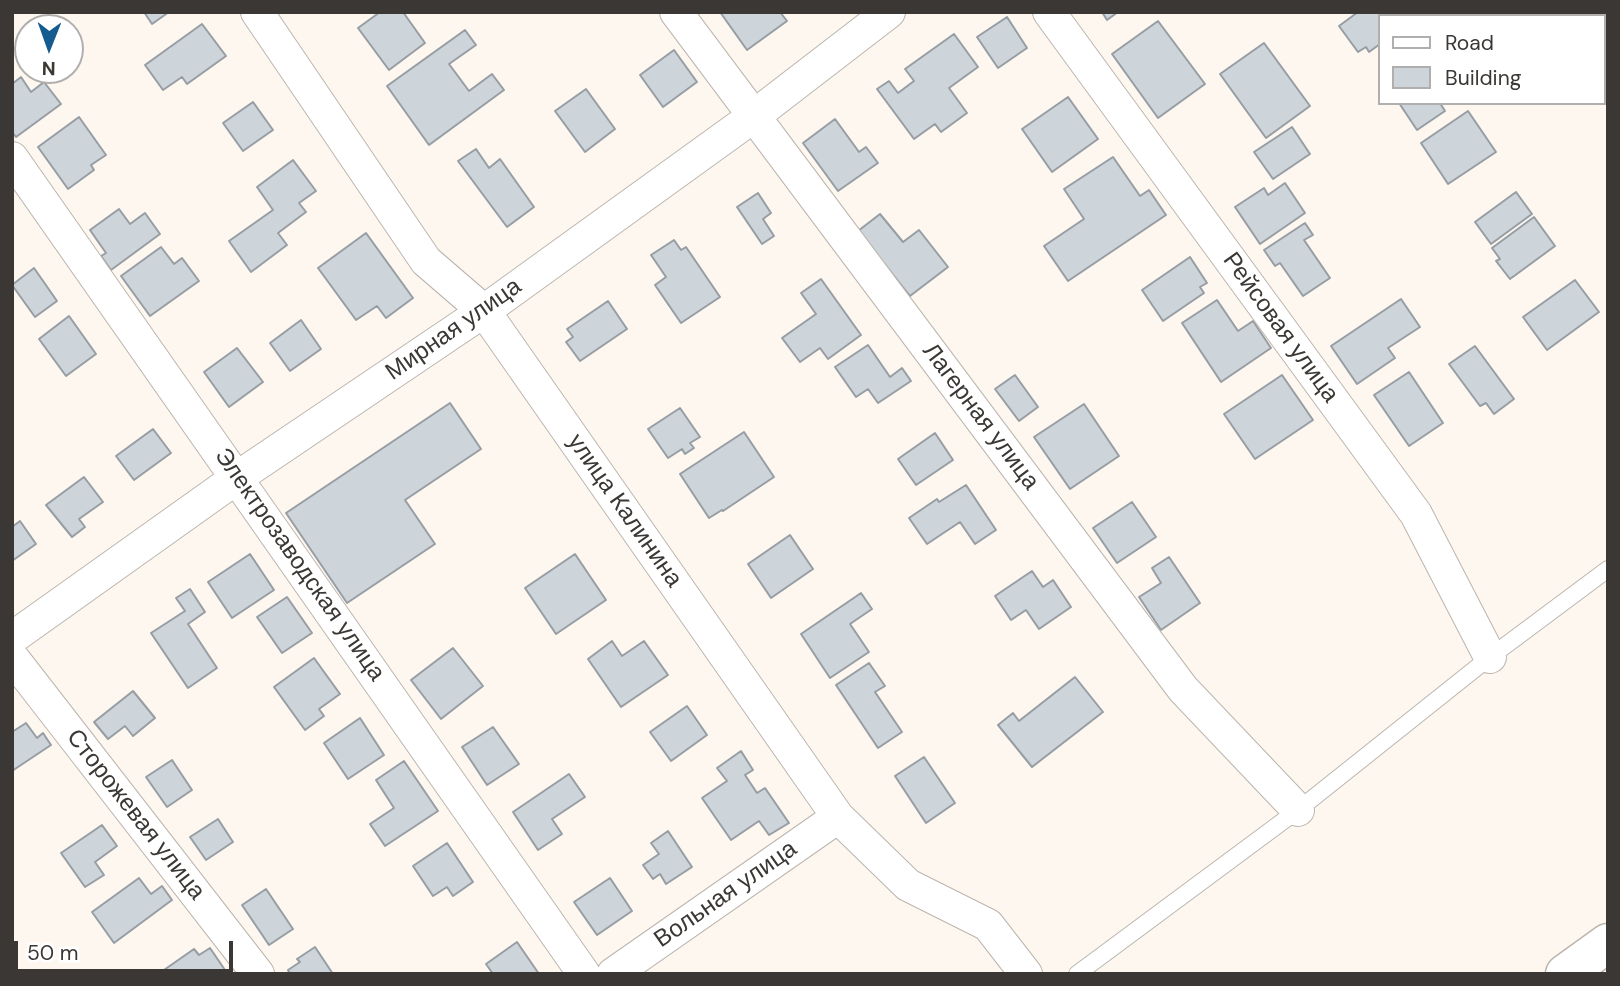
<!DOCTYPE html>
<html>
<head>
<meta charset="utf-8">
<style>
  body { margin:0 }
  #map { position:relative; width:1620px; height:986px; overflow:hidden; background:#fef7f0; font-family:"DM Sans",sans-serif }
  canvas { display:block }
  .frame { position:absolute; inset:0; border:14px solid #3a3734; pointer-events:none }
  .legend { position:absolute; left:1378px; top:14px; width:228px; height:91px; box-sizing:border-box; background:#fff; border:2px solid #b0afae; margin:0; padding:9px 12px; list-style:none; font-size:21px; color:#3a3734 }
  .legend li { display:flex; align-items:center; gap:14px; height:35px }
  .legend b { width:35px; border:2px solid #b0afae }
  .north { position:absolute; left:14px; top:14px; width:70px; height:70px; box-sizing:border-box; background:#fff; border:2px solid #b0afae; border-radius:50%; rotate:181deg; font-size:19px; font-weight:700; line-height:28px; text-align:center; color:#3a3734 }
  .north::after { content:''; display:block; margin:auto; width:24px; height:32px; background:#145c90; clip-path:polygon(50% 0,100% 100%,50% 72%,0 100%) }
  .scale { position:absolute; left:14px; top:941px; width:219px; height:32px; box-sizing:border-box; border:4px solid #3a3734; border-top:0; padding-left:9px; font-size:21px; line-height:24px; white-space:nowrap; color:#3a3734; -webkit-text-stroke:5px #fff; paint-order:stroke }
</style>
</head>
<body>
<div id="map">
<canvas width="1620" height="986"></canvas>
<div class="frame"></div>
<ul class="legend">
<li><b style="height:9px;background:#fff"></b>Road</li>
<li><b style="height:19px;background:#cdd4da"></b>Building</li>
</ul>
<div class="north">N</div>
<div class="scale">50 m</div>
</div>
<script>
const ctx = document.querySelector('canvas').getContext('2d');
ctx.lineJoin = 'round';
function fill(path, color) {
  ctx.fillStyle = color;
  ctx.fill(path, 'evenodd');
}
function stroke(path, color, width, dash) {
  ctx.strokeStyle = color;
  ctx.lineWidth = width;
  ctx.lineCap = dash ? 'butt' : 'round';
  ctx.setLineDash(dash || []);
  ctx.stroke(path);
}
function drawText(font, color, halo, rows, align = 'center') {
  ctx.font = font + ' "DM Sans",sans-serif';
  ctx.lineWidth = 7;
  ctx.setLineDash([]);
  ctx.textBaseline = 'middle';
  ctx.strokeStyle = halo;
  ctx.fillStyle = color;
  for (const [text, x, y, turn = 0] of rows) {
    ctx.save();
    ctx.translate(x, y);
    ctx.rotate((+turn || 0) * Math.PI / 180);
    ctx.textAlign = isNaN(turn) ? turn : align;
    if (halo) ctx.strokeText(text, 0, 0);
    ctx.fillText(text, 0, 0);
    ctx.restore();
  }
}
const building = new Path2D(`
  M144,12H169L152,24Z
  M380,12H403L425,43L389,70L358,28Z
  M720,12H780L787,21L747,50Z
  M1102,12H1118L1107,20Z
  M1358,12H1399L1401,16H1380V44L1369,52L1366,47L1358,52L1339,26Z
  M1542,12H1555L1558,16H1537Z
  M1007,17L1027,48L998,68L977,37Z
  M1158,21L1205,84L1158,118L1112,54Z
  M202,24L226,56L187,84L182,77L163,90L145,65Z
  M465,30L476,45L449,64L469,91L492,74L504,90L429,145L387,86Z
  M954,34L978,67L949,88L967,113L941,132L935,124L914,139L877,89L889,81L898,93L914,81L905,69Z
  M1264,43L1310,106L1266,138L1220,74Z
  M674,50L697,82L663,107L640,75Z
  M21,77L31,92L44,82L61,104L16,137L12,132V84Z
  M586,89L615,129L585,152L555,111Z
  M1068,97L1098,139L1052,172L1022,129Z
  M253,102L273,130L243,151L223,123Z
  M1399,103H1440L1445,111L1417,130Z
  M1468,111L1496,152L1448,184L1421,143Z
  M79,117L106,155L91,165L94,170L68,189L38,147Z
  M835,119L859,152L866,147L878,163L838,191L803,143Z
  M1292,127L1310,154L1273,179L1254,152Z
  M476,149L489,168L500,159L534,207L507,227L458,161Z
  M1113,157L1140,196L1149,190L1166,215L1068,281L1044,246L1084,219L1064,189Z
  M293,160L316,191L299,203L306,212L278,233L287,245L251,272L229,241L273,210L257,187Z
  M1285,183L1305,213L1260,244L1235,207L1264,188L1268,195Z
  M1516,192L1532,214L1491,244L1475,222Z
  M758,193L771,213L763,219L774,236L762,244L737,207Z
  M119,209L130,224L145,213L160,234L111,270L101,256L106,253L90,230Z
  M880,214L903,242L919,230L948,267L910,296L858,231Z
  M1534,217L1555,246L1510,279L1496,261L1500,259L1492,248Z
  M1305,223L1313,235L1304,240L1330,278L1303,296L1280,263L1275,266L1264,250Z
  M366,233L413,298L386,318L377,306L356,320L318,268Z
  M674,240L681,250L686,247L720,297L681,323L655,285L666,277L651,255Z
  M161,247L174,264L182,258L199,281L150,316L121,276Z
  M1190,257L1207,283L1200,287L1204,293L1163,321L1142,290Z
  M34,268L57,301L35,317L12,285Z
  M821,279L861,335L828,359L820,348L800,362L782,338L816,314L801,293Z
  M1575,280L1599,312L1547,350L1523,317Z
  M1401,299L1420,327L1388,348L1395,358L1357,384L1331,346Z
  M1217,300L1238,331L1253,321L1271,348L1221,382L1182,323Z
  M608,301L627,329L580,361L566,342L573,337L567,329Z
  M69,316L96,354L66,376L39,339Z
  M301,320L321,349L290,371L270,343Z
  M868,345L890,377L902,368L911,381L878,403L868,389L856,397L835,367Z
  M1475,346L1514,399L1494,414L1486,403L1480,406L1449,364Z
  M237,348L263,382L229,407L204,372Z
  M1409,372L1443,423L1409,446L1374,395Z
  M1015,375L1038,407L1019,421L995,389Z
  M1282,375L1313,420L1255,459L1224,414Z
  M450,403L481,449L405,500L435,544L347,603L286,513Z
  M1084,404L1119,456L1070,489L1034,437Z
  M680,408L700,437L690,443L694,448L685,454L682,449L668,458L648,429Z
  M153,429L171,453L134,480L116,456Z
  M744,432L774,477L723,511L722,510L709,518L680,474Z
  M935,433L953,460L916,485L898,459Z
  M84,477L103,502L79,519L85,527L72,537L46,505Z
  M966,485L996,530L975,544L960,522L927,544L909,518L937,499L939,502Z
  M1132,502L1156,537L1117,563L1093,528Z
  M20,521L36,544L12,561V527Z
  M790,535L813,569L771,598L748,564Z
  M250,554L274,590L232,618L208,582Z
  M575,554L606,600L556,634L525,588Z
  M1169,557L1200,603L1161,630L1139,597L1161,583L1152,568Z
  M1032,571L1043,587L1053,580L1071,607L1039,629L1026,610L1011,620L995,596Z
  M190,589L205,612L188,624L217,668L188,688L151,633L185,611L176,598Z
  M861,593L872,609L850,624L869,652L830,678L801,634Z
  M287,597L312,633L282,653L257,617Z
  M612,641L622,656L644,641L668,675L621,707L588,659Z
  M453,648L483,686L441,719L411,680Z
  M314,658L340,694L319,709L324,716L305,730L274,687Z
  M869,663L885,686L875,692L902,732L878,748L836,685Z
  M1075,677L1103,712L1032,767L998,725L1013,713L1019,721Z
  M133,691L155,718L133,736L125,726L108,739L94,722Z
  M687,706L707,735L671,761L650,732Z
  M360,718L384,755L348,779L324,743Z
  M26,723L37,738L43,733L51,745L12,771V732Z
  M493,727L519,764L487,785L462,747Z
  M741,751L753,770L745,775L757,793L765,788L789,823L769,835L759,821L731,840L702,798L727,781L717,768Z
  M924,757L955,803L926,823L895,776Z
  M172,760L192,790L167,807L146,777Z
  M404,761L438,811L385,846L370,824L394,808L376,780Z
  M569,774L585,797L552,819L562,834L538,850L513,812Z
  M218,819L233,842L206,860L190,837Z
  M102,825L117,846L95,862L104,875L85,887L61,853Z
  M668,831L692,867L666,884L660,874L653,879L643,865L659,854L651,843Z
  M447,843L473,882L453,896L447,887L433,896L413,866Z
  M139,878L151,894L162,886L172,900L114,943L92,912Z
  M610,878L632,911L597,935L574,902Z
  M266,889L293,929L269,945L242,905Z
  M517,942L539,974H493L486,964Z
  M315,947L333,974H290L288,970L300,962L297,959Z
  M210,948L225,970L220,974L161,972L194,949L199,955Z`);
const lane = new Path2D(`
  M1077,974L1298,810L1490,657L1608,569`);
const street = new Path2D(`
  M257,12L426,261L484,311L838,817L908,885L988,925L1026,974
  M676,12L1183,689L1298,810
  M1049,12L1416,514L1490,657
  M1435,12L1437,16
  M12,158L584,974
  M12,638L238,477L484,311L754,116L889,12
  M12,657L258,974
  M613,974L838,817`);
const secondary = new Path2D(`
  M1565,974L1608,943`);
const streetNames = [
  ["Рейсовая улица",1280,328,54],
  ["Мирная улица",454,330,-35],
  ["Лагерная улица",980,417,53],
  ["улица Калинина",624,511,55],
  ["Электрозаводская улица",299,565,55],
  ["Сторожевая улица",135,815,52],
  ["Вольная улица",726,895,-35]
];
fill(building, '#cdd4da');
stroke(building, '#969da3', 2);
stroke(lane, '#bbb5ae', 18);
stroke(street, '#bbb5ae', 34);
stroke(secondary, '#bbb5ae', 41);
stroke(lane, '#fff', 16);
stroke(street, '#fff', 32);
stroke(secondary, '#fff', 38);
drawText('24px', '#3a3734', '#fff', streetNames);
</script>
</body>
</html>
